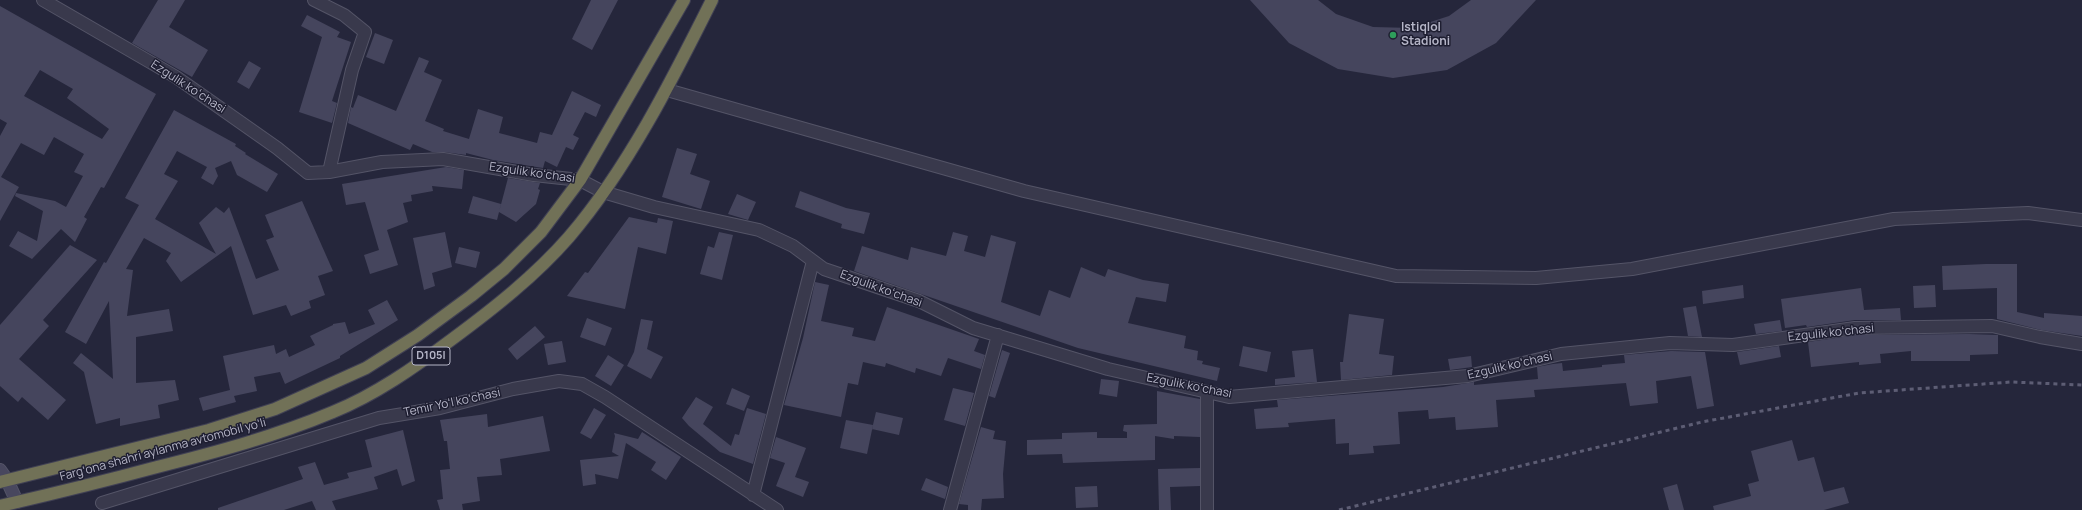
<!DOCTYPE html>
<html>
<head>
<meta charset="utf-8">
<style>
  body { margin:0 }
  canvas { display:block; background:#25263b }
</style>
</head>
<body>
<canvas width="2082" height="510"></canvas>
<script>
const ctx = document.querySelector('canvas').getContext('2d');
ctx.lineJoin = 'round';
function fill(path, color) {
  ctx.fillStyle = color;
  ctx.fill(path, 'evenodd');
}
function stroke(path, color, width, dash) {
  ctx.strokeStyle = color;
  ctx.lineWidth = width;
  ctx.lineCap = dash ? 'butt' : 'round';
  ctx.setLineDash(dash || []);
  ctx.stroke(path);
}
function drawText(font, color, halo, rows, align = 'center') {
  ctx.font = font + ' Manrope,sans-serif';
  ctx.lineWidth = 3;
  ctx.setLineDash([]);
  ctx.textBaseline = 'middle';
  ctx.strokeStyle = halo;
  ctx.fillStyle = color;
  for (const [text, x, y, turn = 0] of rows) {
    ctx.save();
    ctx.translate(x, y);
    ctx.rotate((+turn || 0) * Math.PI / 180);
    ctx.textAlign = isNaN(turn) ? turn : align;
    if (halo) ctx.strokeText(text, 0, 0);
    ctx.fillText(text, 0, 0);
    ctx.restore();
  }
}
const building = new Path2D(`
  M158,0H185L169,27L208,50L192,77L132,43Z
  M591,0H618L592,50L572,39Z
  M1250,0H1318L1336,14L1373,27L1412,28L1449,16L1471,0H1536L1496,43L1447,70L1393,78L1338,69L1289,43Z
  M0,6L156,94L104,188L101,187L84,217L87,219L75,242L61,229L32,259L9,246L18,231L37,241L43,211L15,196L16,193L55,201L66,207L83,176L74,172L84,154L54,137L44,155L21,143L1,177L19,187L0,221V136L7,123L0,119ZM40,70L73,89L67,98L109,129L102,139L24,96Z
  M307,15L340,32L337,37L351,42L332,101L337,103L332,123L299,112L322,37L301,26Z
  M375,33L393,40L384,64L366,57Z
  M419,57L429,61L424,72L442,80L425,121L444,129L443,131L469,139L478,109L503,117L499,133L537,143L540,132L552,135L572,91L601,105L596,117L585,112L573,135L579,138L573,150L566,147L557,167L545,161L543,168L493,160L466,153V155L444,152H432L413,144L410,150L348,123L351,107L353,108L358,95L396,111Z
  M249,61L261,68L249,89L237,82Z
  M174,110L236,144L235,146L246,153L245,154L278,174L267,192L237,175L231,161L215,168L218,176L213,185L201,178L207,167L177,151L164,174L178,181L155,219L216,254L199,223L216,207L224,213L229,207L256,279L279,270L266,240L274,237L265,215L302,201L333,271L318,276L325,295L309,301L311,308L291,316L286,305L253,315L231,246L181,282L166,261L171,253L144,238L126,269L133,270L127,316L169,309L173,331L136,337V383L175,380L179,400L158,405L160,418L120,426V418L96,424L84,372L73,363L81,353L113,379L109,301L86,344L65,332L104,262L106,263L139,205L125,198Z
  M677,148L697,154L690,174L710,181L701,209L662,197Z
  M446,167L464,170L462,189L432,186L433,191L411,195L412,201L403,203L408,222L387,230L398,265L370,274L364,255L379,250L365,202L346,205L342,184Z
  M508,178L540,183L538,189L540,190L536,204L516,222L499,212Z
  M800,191L846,208L870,213L864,234L841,228L842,224L795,207Z
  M737,194L756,202L748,220L728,214Z
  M473,196L501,204L497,220L468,213Z
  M629,217L657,223L658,218L673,221L666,254L638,247L625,309L567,296L585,272L588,273Z
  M445,232L452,267L432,273L435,286L424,290L413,238Z
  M719,232L733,235L722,280L700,274L708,246L714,248Z
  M953,232L968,236L964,251L985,257L991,235L1016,242L1001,302L1040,316L1049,290L1070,298L1081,267L1105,277L1108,269L1143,280L1169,284L1166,302L1136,297L1128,323L1186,336L1184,348L1198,351L1197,360L1203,361L1202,364L1220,368L1217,381L1078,348L854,271L862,246L908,260L911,247L946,256Z
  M70,245L97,260L43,320L49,326L19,359L66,400L48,420L22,397L18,402L0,386V325Z
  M459,247L480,252L476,268L455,263Z
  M1986,264H2017V312L2044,318V313L2082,316V336L2041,330L1997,319V288L1943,290L1942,266Z
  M815,282L829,285L821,321L854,328L852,336L875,341L887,307L979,339L974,351L985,355L981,369L948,358L941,376L916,368L915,373L886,363L885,367L863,362L858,385L848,383L841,417L784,405L803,338Z
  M1743,285L1744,298L1703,304L1702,291Z
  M1935,285L1936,307L1914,308L1913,286Z
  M1861,288L1864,310L1900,308L1901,320H1855L1807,327L1806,325L1785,328L1781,299Z
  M387,300L398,320L340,356V358L285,384L280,372L254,377L257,391L234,396L236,402L203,411L199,398L230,390L223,356L274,345L276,354L286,349L289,357L315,345L310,336L333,325V324L345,322L349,334L375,324L368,310Z
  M1696,306L1702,337L1688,336L1683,308Z
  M1349,314L1384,319L1379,354L1394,356L1392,375L1341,380L1340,362H1343Z
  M587,318L612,328L605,346L580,337Z
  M641,319L653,321L647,349L663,357L651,379L627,366L634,352Z
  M1780,320L1782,331L1756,334L1754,324Z
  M535,326L545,337L517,360L508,349Z
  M1969,334L1998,335V354L1970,355V361H1911V351L1880,354L1881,363L1859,365V362L1811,367L1808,342L1856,335Z
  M562,341L566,362L548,365L544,344Z
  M1243,346L1271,352L1267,372L1239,366Z
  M1779,346L1781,357L1740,365L1737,352Z
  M1313,349L1317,382L1275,385V379L1295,377L1292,351Z
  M1002,350L1010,353L995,398L989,396Z
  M1671,351L1705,352L1714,406L1697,409L1691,376L1656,381L1658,403L1630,406L1626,383L1534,390L1535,397L1496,400L1498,427L1456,430L1455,417L1429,419L1428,410L1398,412L1400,444L1373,446L1374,453L1349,455V443L1336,444L1335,419L1288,423L1289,427L1256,429L1254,409L1278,407L1277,400L1443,387L1474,382V385L1538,379L1537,367L1553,364L1562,363L1563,371L1602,367V365L1625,363L1624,355Z
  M608,355L624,365L611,386L595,376Z
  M1471,356L1472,367L1450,370L1448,359Z
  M1101,379L1119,381L1117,397L1099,394Z
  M732,388L750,396L744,411L726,404Z
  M953,388L974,393L965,426L944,420Z
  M1157,391L1200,399V437L1174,436V439L1155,436V460L1063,463L1062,454L1027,455V440L1062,439V433L1097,432V438H1127V432L1123,431L1124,425L1157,424Z
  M696,397L713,407L703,424L731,446L735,434L739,435L747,408L766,414L753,464L720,452L689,426L682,418Z
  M594,408L606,415L591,439L580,433Z
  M876,412L903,418L899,435L872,429Z
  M487,414L488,427L543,416L550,451L500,459L502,475L477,477L480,501L462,504L463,510H440L437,500L443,499L440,470L450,469L447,441H444L440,420Z
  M846,420L873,425L867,454L840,448Z
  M981,427L995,431L993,439L1006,441L1003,474L1004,498L982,499L981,510H968V505L959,504Z
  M403,430L415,481L402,486L397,469L374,477L378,489L332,501L336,510H316L312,501L284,510H218V508L303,479L298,467L315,462L324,485L349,478L347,473L372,467L365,440Z
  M642,432L681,457L666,480L651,470L656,462L626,443L618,479L595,474L596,484L583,486L580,460L619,456L612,452L615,436L614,433L638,439Z
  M776,437L806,448L795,477L809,482L803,497L776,486L785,463L770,458Z
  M1792,440L1798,461L1814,457L1824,492L1844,487L1849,503L1824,510H1714L1713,506L1751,496L1748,484L1759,481L1751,451Z
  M1200,468V486L1170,487L1171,510H1159L1158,469Z
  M926,478L948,487L945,499L921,490Z
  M1677,484L1684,510H1669L1663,488Z
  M1097,486L1098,507L1076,508L1075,487Z`);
const street = new Path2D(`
  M43,0L176,77L277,148L308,173L329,172L382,162L443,159L534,175L580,180L603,192L654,207L759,230L793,246L824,269L919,301L973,328L1108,369L1229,397L1468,376L1561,354L1670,343L1733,345L1855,328L1992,326L2040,337L2082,344
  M314,0L344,15L365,32L352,70L329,172
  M667,90L1024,191L1396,276L1536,278L1632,269L1894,219L2028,213L2082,220
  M1207,392V510
  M753,495L813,261
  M102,503L379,418L440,408L513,389L559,381L582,384L605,397L777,510
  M950,510L998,335`);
const secondary = new Path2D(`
  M0,470L7,480L17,502`);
const highway = new Path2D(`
  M0,482L209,430L275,409L366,368L418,335L471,296L504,269L541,232L580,180L684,0
  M0,506C52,494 105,481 157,467C217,452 276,436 333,412C375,395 415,367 451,340C493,309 535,276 569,237C628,168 672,80 712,0`);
const rail = new Path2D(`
  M1339,510L1702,422L1859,393L2011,382L2082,385`);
const markers = [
  [1393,35,4,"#2e9e5b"]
];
const shields = [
  [431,356,38]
];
const shieldNames = [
  ["D105l",431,356]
];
const poiNames = [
  ["Istiqlol",1401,28],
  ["Stadioni",1401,42]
];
const streetNames = [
  ["Ezgulik koʻchasi",188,87,33],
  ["Ezgulik koʻchasi",532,173,8],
  ["Ezgulik koʻchasi",881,289,20],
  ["Ezgulik koʻchasi",1831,333,-6],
  ["Ezgulik koʻchasi",1510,366,-13],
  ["Ezgulik koʻchasi",1189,386,11],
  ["Temir Yoʻl koʻchasi",452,403,-12],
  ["Fargʻona shahri aylanma avtomobil yoʻli",163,450,-15]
];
fill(building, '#45455d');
stroke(street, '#545467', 14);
stroke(secondary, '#545467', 14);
stroke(highway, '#414154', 14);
stroke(street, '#39394c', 12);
stroke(secondary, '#48475e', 12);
stroke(highway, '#717157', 12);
stroke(rail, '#5d5d74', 3, [4, 4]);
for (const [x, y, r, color] of markers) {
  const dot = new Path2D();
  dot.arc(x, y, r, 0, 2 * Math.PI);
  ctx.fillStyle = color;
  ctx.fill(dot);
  stroke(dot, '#1e1e31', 1.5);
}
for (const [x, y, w] of shields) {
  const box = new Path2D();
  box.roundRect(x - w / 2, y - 9, w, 18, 3);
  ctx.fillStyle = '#1e1e31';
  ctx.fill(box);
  stroke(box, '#b5b5c7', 1);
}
drawText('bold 11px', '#b5b5c7', null, shieldNames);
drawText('bold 12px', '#b5b5c7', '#1e1e31', poiNames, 'left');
drawText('12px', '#b5b5c7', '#1e1e31', streetNames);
</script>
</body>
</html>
